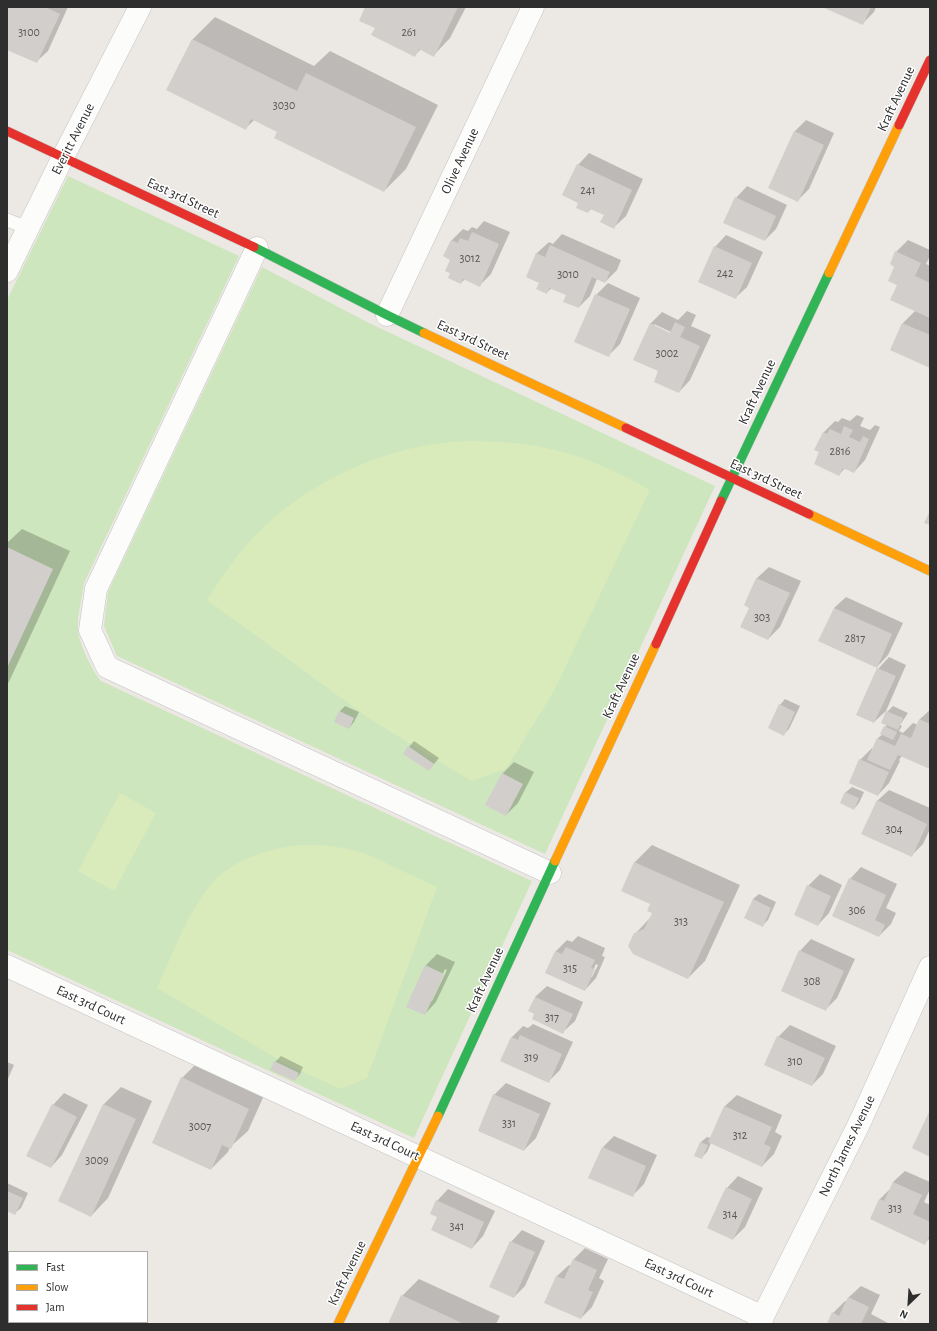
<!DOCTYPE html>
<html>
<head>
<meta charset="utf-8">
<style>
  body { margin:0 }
  #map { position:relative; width:937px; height:1331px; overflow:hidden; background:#ece8e4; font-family:"Alegreya Sans",sans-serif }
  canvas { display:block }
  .frame { position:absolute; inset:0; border:8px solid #2e2e2e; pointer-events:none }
  .legend { position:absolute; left:8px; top:1251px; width:140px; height:72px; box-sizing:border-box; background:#fff; border:1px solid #ababab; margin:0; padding:5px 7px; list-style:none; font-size:12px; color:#2e2e2e }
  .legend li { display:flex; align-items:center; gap:8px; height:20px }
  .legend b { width:20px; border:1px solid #ababab }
  .north { position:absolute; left:889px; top:1283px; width:40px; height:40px; -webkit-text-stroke:3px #fff; paint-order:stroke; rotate:205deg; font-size:11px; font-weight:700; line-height:16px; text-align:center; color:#2e2e2e }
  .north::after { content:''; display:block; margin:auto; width:14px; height:18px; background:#2e2e2e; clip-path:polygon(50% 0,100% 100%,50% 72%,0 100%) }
</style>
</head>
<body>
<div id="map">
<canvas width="937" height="1331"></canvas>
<div class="frame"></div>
<ul class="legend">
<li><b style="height:5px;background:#30b455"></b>Fast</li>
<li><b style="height:5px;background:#ff9f0a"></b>Slow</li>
<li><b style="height:5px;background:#e5322d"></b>Jam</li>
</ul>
<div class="north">N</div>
</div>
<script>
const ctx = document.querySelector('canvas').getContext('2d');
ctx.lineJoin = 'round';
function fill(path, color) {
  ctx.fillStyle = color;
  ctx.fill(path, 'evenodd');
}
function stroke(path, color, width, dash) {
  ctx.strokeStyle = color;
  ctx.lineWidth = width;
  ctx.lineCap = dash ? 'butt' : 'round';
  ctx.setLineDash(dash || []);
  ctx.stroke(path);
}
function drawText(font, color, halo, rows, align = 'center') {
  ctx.font = font + ' "Alegreya Sans",sans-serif';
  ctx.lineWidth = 3;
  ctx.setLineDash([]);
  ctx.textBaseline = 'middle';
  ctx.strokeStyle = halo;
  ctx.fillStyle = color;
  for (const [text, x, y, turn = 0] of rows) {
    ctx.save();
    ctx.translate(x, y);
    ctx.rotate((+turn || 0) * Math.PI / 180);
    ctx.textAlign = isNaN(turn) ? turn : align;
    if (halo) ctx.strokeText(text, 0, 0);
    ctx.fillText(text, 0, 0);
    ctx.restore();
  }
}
const green = new Path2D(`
  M68,176L239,256L84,583C82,597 77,617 78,630C78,642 93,672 101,681L532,881L414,1138L7,950V300Z
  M262,267L369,323L715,486L545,854L117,656L104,626L108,592Z`);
const pitch = new Path2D(`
  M468,441C541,441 587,454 650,490L554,691L506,769L471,781L370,719L207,600C218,582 230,564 244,548C286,499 343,466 405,450C426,444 447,442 468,441Z
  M120,793L156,813L114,891L78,871Z
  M302,845H322L343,848L364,853L437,887L367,1078L341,1089L288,1065L157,988C173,954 194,894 224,872C247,855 274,848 302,845Z`);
const shadow = new Path2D(`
  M7,7H68L48,51L36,62L7,48Z
  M367,7H466L450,38L433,56L421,49L415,55L376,28Z
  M825,7H876L874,12L862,24Z
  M215,17L314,66L330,51L438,105L406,169L384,191L278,131L255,119L246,128L168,90L193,39Z
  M806,120L834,133L809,189L797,201L794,132Z
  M589,153L643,179L626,216L614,227L605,214L592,208L588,212L579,202L578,165Z
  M747,186L787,205L776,229L765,240L736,198Z
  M484,221L510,232L491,274L480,285L465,279L461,283L452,259L445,256L452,240L463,229L468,231L472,227L477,229Z
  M562,234L621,260L617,270L605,282L597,279L590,296L579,307L567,294L552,288L546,293L540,283L527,277L537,253L549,242L553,244Z
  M726,235L763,252L747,287L735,298L715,247Z
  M908,240L930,250V256L926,264L930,266V367L891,349L903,323L916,310L898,285L896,266V252Z
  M608,283L640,298L620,344L608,356L596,295Z
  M687,311L696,315L691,326L711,335L690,380L679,392L660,371L650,324L662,312L678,320ZM654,324L675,334L674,336L654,327Z
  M857,415L864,418L860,426L870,430L875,425L880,427L865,460L854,472L845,468L839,475L821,451L824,432L835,421L838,422L842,418L850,421Z
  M22,529L70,551L7,686V543Z
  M769,567L801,581L780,627L768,639L750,607L745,605L757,578Z
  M846,597L903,623L888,655L877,667L834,608Z
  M889,657L906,665L886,711L874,722L878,669Z
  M785,699L800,706L789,729L784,734L780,705Z
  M345,706L359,712L354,722L349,728L340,711Z
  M893,706L908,713L900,725L902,726L899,731L903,733L913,723L918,725L920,719L930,710V768L902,756L899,760L900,761L889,783L878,795L850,782L860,760L872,748L874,749L878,738L883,734L881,733L887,724V712Z
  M414,741L439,758L429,770L409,747Z
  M514,762L534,772L518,803L506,815L486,805L503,773Z
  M852,787L864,792L859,803L854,809L842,803L846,792Z
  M889,790L930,808V829L923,844L912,855L877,801Z
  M652,845L740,885L705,961L688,978L635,934L650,918L653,913L652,903L623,890L635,862Z
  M861,867L897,884L886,908L896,913L891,924L879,936L850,879Z
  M820,874L842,885L829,913L818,925L808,886Z
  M759,894L776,902L768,920L763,925L753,899Z
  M578,936L605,948L602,956L605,957L596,978L585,990L555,952L567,940L572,942ZM596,964L598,965L592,977H590Z
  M811,939L855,959L837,998L825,1010L800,951Z
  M437,954L455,962L436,1002L425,1014L426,965ZM445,969L447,970L432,1001H430Z
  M547,986L583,1002L575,1021L563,1032L536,1014L535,997Z
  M533,1024L573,1042L560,1070L548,1082L511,1038L523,1026L528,1028Z
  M790,1025L836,1046L823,1074L812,1085L778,1037Z
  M281,1056L303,1067L300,1074L295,1079L275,1062Z
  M199,1061L266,1091L248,1131L230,1147L228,1152L211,1169L182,1078Z
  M7,1062L14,1065L7,1081Z
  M506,1083L551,1103L536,1138L524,1150L494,1095Z
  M121,1087L152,1101L108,1198L91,1216L104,1104Z
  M64,1093L88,1105L62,1155L51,1167L53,1105Z
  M737,1095L782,1115L775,1132L782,1136L774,1154L762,1166L711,1143L707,1152L701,1158L695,1155L701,1142L707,1137L711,1138L725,1106Z
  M614,1136L657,1155L644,1184L632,1196L603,1147Z
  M905,1171L930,1182V1189L924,1202L930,1205V1238L925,1243L871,1219L880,1199L891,1188L893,1182Z
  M738,1176L763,1188L745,1227L733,1239L727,1188Z
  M7,1183L28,1193L21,1208L15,1213L7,1210Z
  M448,1189L495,1211L483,1236L472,1248L438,1216L437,1201Z
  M522,1230L545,1241L525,1286L514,1297L511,1242Z
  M585,1248L608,1259L599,1278L604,1281L592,1307L581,1318L546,1302L557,1276L569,1265L571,1266L573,1260Z
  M419,1279L500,1316L496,1324H389L402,1296Z
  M861,1286L880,1295L871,1314L890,1324H828L833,1313L845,1301L847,1302L849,1297Z`);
const building = new Path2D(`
  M7,7H45L60,14L37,63L7,50Z
  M365,7H458L434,57L419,49L415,57L371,35L375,28L359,21Z
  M822,7H871L863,25Z
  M192,39L297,91L306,73L416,127L384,192L274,138L277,132L251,119L246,130L166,90Z
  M794,131L824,145L798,202L768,188Z
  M577,164L632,190L614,229L600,222L604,215L590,209L588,213L576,208L578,203L562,195Z
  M735,197L776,216L765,241L723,223Z
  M472,232L499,244L480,287L463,279L461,284L448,278L450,273L445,271L450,260L443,256L451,240L458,243L460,238L468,241Z
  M550,245L610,272L605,283L592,277L579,308L563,302L566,295L549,288L547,294L536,289L539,283L526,277L536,253L545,257Z
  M714,246L752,263L736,299L698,282Z
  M895,251L921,263L915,276L930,283V318L890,300L897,285L888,281L894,267L890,264Z
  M595,294L630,309L609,357L574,342Z
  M675,322L685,327L680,337L700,346L679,393L654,382L658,371L633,360L650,323L670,333Z
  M902,323L930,335V368L890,350Z
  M844,426L853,430L849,437L860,442L863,436L869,439L854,473L843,468L839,476L814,464L819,452L814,450L823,432L827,434L830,429L841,434Z
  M930,511V525L924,523Z
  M7,547L53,569L7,668Z
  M756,578L790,593L768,640L740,627L749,608L744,605Z
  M834,608L892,634L877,668L818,641Z
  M877,668L896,676L874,723L856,715Z
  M779,704L795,712L784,736L768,728Z
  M339,711L354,718L349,729L334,722Z
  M886,711L903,718L898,730L881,723Z
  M919,719L930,724V769L898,755L890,770L867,760L877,738L895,746L901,734L911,738Z
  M884,726L897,732L893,740L880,734Z
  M408,746L434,764L429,771L403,754Z
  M859,759L889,772L878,796L849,783Z
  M502,773L523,784L506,816L485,805Z
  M845,792L859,798L854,810L840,803Z
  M877,800L927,824L912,857L861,834Z
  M634,862L724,902L688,979L633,954L628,946L634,933L644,929L652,913L647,911L650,904L621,891Z
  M849,878L886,895L875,920L885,925L879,937L832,916Z
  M807,885L831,896L818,926L794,915Z
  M753,899L771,908L763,927L744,918Z
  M566,947L595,960L591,968L595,969L585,991L545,973L555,951L562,954Z
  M799,950L844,971L826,1011L781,991Z
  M425,965L444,974L425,1015L406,1007Z
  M535,997L573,1014L563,1034L532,1019L534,1014L528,1011Z
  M520,1035L562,1054L549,1083L500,1061L511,1037L518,1040Z
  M777,1036L825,1058L812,1086L764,1065Z
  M274,1061L299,1073L295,1081L270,1070Z
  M181,1077L249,1109L231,1149L222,1145L211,1170L152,1143Z
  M493,1094L540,1114L524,1151L478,1131Z
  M52,1104L77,1117L51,1168L26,1156Z
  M103,1104L136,1119L91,1217L58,1201Z
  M724,1106L772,1127L764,1144L771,1147L762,1167L708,1142Z
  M930,1110V1157L912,1148Z
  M700,1142L708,1145L702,1159L694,1156Z
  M602,1147L646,1166L633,1197L588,1178Z
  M893,1182L922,1195L913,1214L930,1222V1234L925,1245L870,1219L879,1199L884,1201Z
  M726,1187L752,1199L733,1240L707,1228Z
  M7,1191L23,1198L15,1215L7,1211Z
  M436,1200L484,1222L472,1249L431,1230L437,1217L430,1214Z
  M510,1241L535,1252L514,1298L489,1287Z
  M573,1259L597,1270L588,1290L593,1292L581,1319L544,1303L556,1276L564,1279Z
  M401,1295L447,1316L464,1324H388Z
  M848,1297L869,1307L861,1324H827L832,1312L839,1316Z`);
const lane = new Path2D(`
  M7,220L28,228`);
const street = new Path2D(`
  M257,248L96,589L90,630L107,667L550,873
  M7,271L63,157L140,7
  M387,315L533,7
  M7,966L763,1317
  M759,1324L859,1124L930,967`);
const fast = new Path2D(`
  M254,247L387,315L424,333
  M721,501L829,273
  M438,1116L555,861`);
const slow = new Path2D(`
  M829,273L899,125
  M424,333L626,428
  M809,514L930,571
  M555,861L656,644
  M338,1324L438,1116`);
const jam = new Path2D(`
  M899,125L930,60
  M7,131L254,247
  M626,428L809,514
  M656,644L721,501`);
const numberNames = [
  ["3100",29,32],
  ["261",409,32],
  ["3030",284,105],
  ["241",588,190],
  ["3012",470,258],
  ["242",725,273],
  ["3010",568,274],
  ["3002",667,353],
  ["2816",840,451],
  ["303",762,617],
  ["2817",855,638],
  ["304",894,829],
  ["306",857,910],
  ["313",681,921],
  ["315",570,968],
  ["308",812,981],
  ["317",552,1017],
  ["319",531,1057],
  ["310",795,1061],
  ["331",509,1123],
  ["3007",200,1126],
  ["312",740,1135],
  ["3009",97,1160],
  ["313",895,1208],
  ["314",730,1214],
  ["341",457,1226]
];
const streetNames = [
  ["Kraft Avenue",896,99,-65],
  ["Everitt Avenue",73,139,-63],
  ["Olive Avenue",460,161,-65],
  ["East 3rd Street",183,198,25],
  ["East 3rd Street",473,340,25],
  ["Kraft Avenue",757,392,-65],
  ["East 3rd Street",766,479,25],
  ["Kraft Avenue",621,686,-65],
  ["Kraft Avenue",485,980,-65],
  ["East 3rd Court",91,1005,25],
  ["East 3rd Court",385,1141,25],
  ["North James Avenue",847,1146,-64],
  ["Kraft Avenue",347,1273,-64],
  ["East 3rd Court",679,1278,25]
];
fill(green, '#cee6be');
fill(pitch, '#d9eabb');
fill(shadow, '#0003');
fill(building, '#d1cecb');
stroke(lane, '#c5c4c5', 14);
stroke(street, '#c5c4c5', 23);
stroke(fast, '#c5c4c5', 10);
stroke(slow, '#c5c4c5', 10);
stroke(jam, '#c5c4c5', 10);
stroke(lane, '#fcfcfb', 13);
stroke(street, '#fcfcfb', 22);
stroke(fast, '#30b455', 9);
stroke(slow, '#ff9f0a', 9);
stroke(jam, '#e5322d', 9);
drawText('12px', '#585857', null, numberNames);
drawText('14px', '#2e2e2e', '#fff', streetNames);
</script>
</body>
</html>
